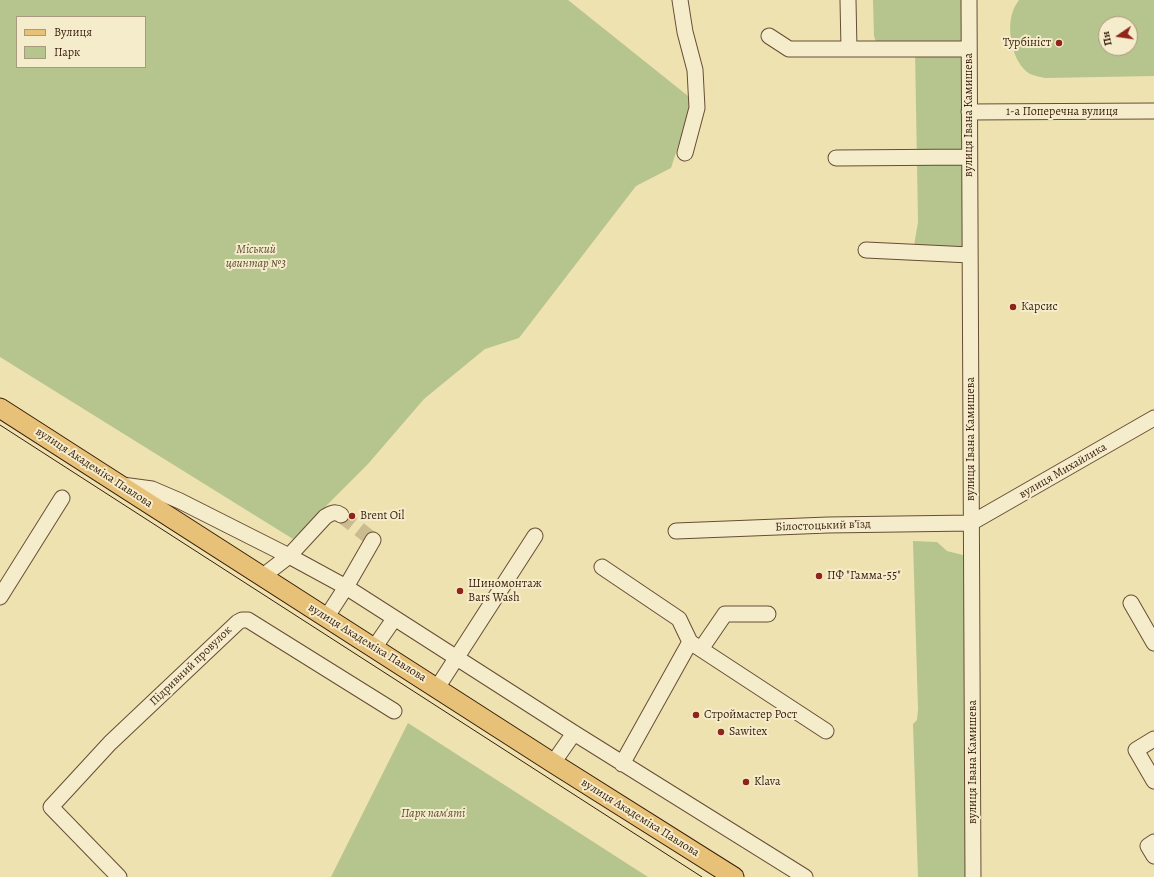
<!DOCTYPE html>
<html>
<head>
<meta charset="utf-8">
<style>
  body { margin:0 }
  #map { position:relative; width:1154px; height:877px; overflow:hidden; background:#efe2b1; font-family:Alegreya,serif }
  canvas { display:block }
  .legend { position:absolute; left:16px; top:16px; width:130px; height:52px; box-sizing:border-box; background:#f5eccc; border:1px solid #a9997e; margin:0; padding:5px 7px; list-style:none; font-size:12px; color:#381d0a }
  .legend li { display:flex; align-items:center; gap:8px; height:20px }
  .legend b { width:20px; border:1px solid #a9997e }
  .north { position:absolute; left:1098px; top:16px; width:40px; height:40px; box-sizing:border-box; background:#f5eccc; border:1px solid #a9997e; border-radius:50%; rotate:257deg; font-size:11px; font-weight:700; line-height:16px; text-align:center; color:#381d0a }
  .north::after { content:''; display:block; margin:auto; width:14px; height:18px; background:#8f2418; clip-path:polygon(50% 0,100% 100%,50% 72%,0 100%) }
</style>
</head>
<body>
<div id="map">
<canvas width="1154" height="877"></canvas>
<ul class="legend">
<li><b style="height:5px;background:#e8c178"></b>Вулиця</li>
<li><b style="height:11px;background:#b6c48e"></b>Парк</li>
</ul>
<div class="north">Пн</div>
</div>
<script>
const ctx = document.querySelector('canvas').getContext('2d');
ctx.lineJoin = 'round';
function fill(path, color) {
  ctx.fillStyle = color;
  ctx.fill(path, 'evenodd');
}
function stroke(path, color, width, dash) {
  ctx.strokeStyle = color;
  ctx.lineWidth = width;
  ctx.lineCap = dash ? 'butt' : 'round';
  ctx.setLineDash(dash || []);
  ctx.stroke(path);
}
function drawText(font, color, halo, rows, align = 'center') {
  ctx.font = font + ' Alegreya,serif';
  ctx.lineWidth = 4;
  ctx.setLineDash([]);
  ctx.textBaseline = 'middle';
  ctx.strokeStyle = halo;
  ctx.fillStyle = color;
  for (const [text, x, y, turn = 0] of rows) {
    ctx.save();
    ctx.translate(x, y);
    ctx.rotate((+turn || 0) * Math.PI / 180);
    ctx.textAlign = isNaN(turn) ? turn : align;
    if (halo) ctx.strokeText(text, 0, 0);
    ctx.fillText(text, 0, 0);
    ctx.restore();
  }
}
const green = new Path2D(`
  M0,0H568L693,100L671,168L636,186L519,338L485,349L424,399L368,464L293,539L0,357ZM17,17H145V67H17Z
  M873,0H969L970,255L913,252L918,222L915,49L877,45L874,36Z
  M1019,0H1154V76L1045,78C1041,77 1035,76 1030,74C1012,63 1006,29 1013,11C1014,7 1017,3 1019,0ZM1106,24H1130V48H1106Z
  M913,541L937,542L947,551L971,557L973,877H918L913,724L917,720L918,709Z
  M408,723L648,877H331Z`);
const minorTunnel = new Path2D(`
  M341,515L373,540`);
const minor = new Path2D(`
  M680,0L685,32L695,70L697,108L685,153
  M848,0L849,49
  M969,0L973,877
  M769,36L789,49H969
  M969,112L1154,111
  M836,158L969,157
  M866,250L970,255
  M122,485L152,489L180,501L289,556L325,517C331,513 335,511 341,515
  M676,531L828,525L971,523L1154,418
  M602,567L679,619L690,642L826,731
  M263,576L289,556L346,587L574,733L805,877
  M0,597L62,498
  M1131,603L1154,643
  M326,618L346,587L373,540
  M374,648L394,619
  M701,649L725,614H768
  M437,688L535,536
  M1154,739L1136,750L1154,781
  M553,763L574,733
  M622,764L690,642
  M1154,842L1148,846L1154,856
  M119,877L51,807L110,743L238,622L242,620H248L394,711`);
const major = new Path2D(`
  M0,408L553,763L734,877`);
const tram = new Path2D(`
  M0,425L702,877`);
const markers = [
  [1059,43,4,"#8f2418"],
  [1013,307,4,"#8f2418"],
  [352,516,4,"#8f2418"],
  [819,576,4,"#8f2418"],
  [460,591,4,"#8f2418"],
  [696,715,4,"#8f2418"],
  [721,732,4,"#8f2418"],
  [746,782,4,"#8f2418"]
];
const poiNames = [
  ["Турбініст",1051,43,"right"],
  ["Карсис",1021,307],
  ["Brent Oil",360,516],
  ["ПФ \"Гамма-55\"",827,576],
  ["Шиномонтаж",468,584],
  ["Bars Wash",468,598],
  ["Строймастер Рост",704,715],
  ["Sawitex",729,732],
  ["Klava",754,782]
];
const streetNames = [
  ["1-а Поперечна вулиця",1062,112],
  ["вулиця Івана Камишева",969,115,-90],
  ["вулиця Івана Камишева",971,439,-90],
  ["вулиця Академіка Павлова",94,468,33],
  ["вулиця Михайлика",1063,471,-30],
  ["Білостоцький в’їзд",823,526,-2],
  ["вулиця Академіка Павлова",367,643,32],
  ["Підривний провулок",191,666,-44],
  ["вулиця Івана Камишева",973,762,-90],
  ["вулиця Академіка Павлова",640,818,32]
];
const parkNames = [
  ["Міський",256,250],
  ["цвинтар №3",256,264],
  ["Парк пам'яті",433,814]
];
fill(green, '#b6c48e');
stroke(minorTunnel, '#cabb90', 15, [15, 8]);
stroke(minor, '#664e34', 17);
stroke(major, '#381d0a', 21);
stroke(minor, '#f5eccc', 15);
stroke(major, '#e8c178', 19);
stroke(tram, '#381d0a', 1);
for (const [x, y, r, color] of markers) {
  const dot = new Path2D();
  dot.arc(x, y, r, 0, 2 * Math.PI);
  ctx.fillStyle = color;
  ctx.fill(dot);
  stroke(dot, '#f5eccc', 1.5);
}
drawText('12px', '#381d0a', '#f5eccc', poiNames, 'left');
drawText('12px', '#381d0a', '#f5eccc', streetNames);
drawText('italic 12px', '#5e4f32', '#f5eccc', parkNames);
</script>
</body>
</html>
